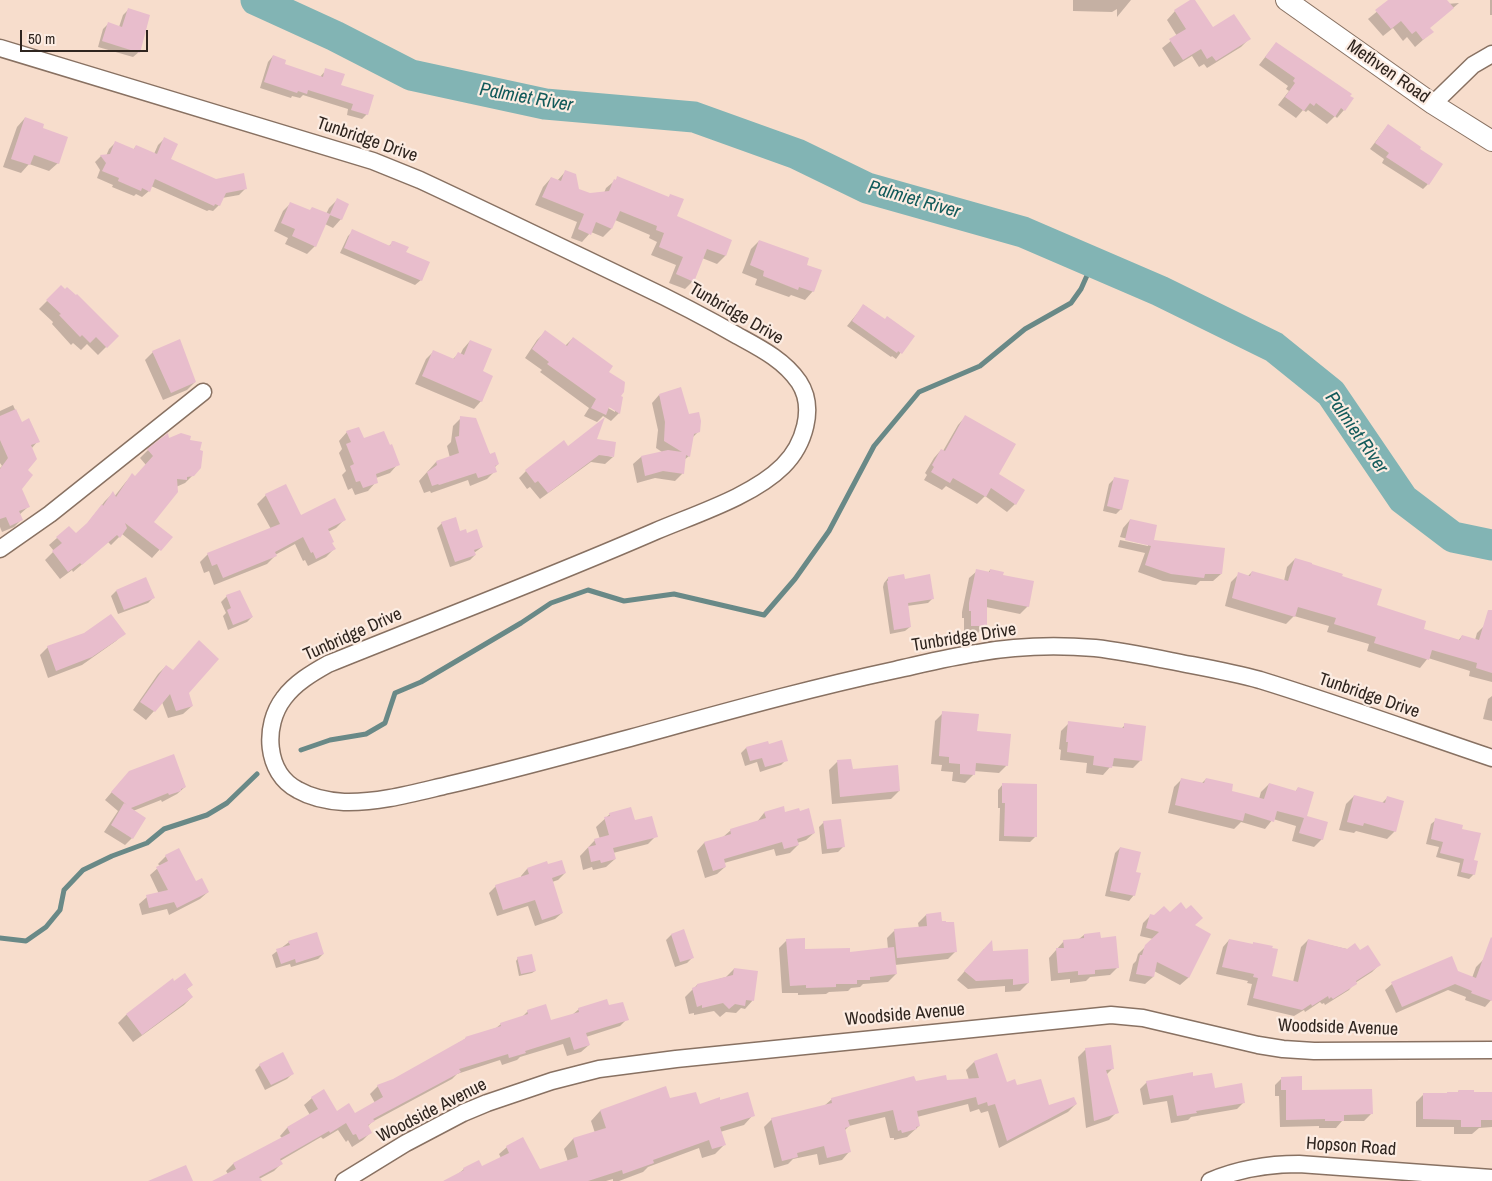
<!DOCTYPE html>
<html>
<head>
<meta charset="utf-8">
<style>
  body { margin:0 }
  #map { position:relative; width:1492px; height:1181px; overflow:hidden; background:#f7ddcc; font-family:"Archivo Narrow",sans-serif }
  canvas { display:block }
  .scale { position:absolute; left:20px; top:30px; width:128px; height:22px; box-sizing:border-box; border:2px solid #2f251f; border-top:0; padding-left:6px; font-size:15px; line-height:18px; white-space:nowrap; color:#2f251f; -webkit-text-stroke:4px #fcece2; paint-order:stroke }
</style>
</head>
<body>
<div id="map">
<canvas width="1492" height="1181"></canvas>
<div class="scale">50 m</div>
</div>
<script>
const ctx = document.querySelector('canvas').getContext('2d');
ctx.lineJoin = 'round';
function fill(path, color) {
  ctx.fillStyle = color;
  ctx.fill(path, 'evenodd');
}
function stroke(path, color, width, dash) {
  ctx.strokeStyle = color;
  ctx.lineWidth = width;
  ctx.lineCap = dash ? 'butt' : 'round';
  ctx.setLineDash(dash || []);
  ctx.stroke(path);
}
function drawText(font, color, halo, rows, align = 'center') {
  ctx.font = font + ' "Archivo Narrow",sans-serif';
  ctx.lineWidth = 4.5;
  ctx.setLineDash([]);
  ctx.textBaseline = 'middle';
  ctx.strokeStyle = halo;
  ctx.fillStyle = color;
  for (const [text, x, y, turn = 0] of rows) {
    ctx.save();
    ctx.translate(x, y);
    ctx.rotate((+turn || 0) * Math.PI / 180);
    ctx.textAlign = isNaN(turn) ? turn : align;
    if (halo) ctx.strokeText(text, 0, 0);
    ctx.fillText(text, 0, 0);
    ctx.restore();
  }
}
const shadow = new Path2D(`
  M1073,0H1131L1117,17V9L1112,12L1073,11Z
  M1192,0H1194L1213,29L1249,39L1241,47L1207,68L1204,64L1199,67L1192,56L1174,67L1162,48L1177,36L1167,20L1175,11Z
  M1391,0H1440L1434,5L1459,3L1429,28L1432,32L1415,47L1407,37L1403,41L1393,28L1383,36L1368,19Z
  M1490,0H1492V15H1490Z
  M128,10L139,52L133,57L98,47L103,29L108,24L119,27L123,15Z
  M1276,43L1344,110L1337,118L1335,116L1327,124L1308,110L1306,112L1303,110L1296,118L1278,105L1289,91L1286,89L1288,86L1259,65Z
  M273,56L283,65L320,77L326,70L367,114L362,119L347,115L348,109L303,95L300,98L292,96L291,98L260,88L268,62Z
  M25,118L41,129L58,163L49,171L29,164L21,173L3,167L17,127Z
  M1388,125L1428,184L1423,189L1382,163L1384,159L1370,149Z
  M164,139L170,160L216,180L245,189L239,195L222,198L219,205L213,211L209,210L207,211L151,186L149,191L142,197L136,194L134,196L112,187L113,185L97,178L100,170L95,162L101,156H106L109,149L115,143L133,150L136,146L154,154L158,145Z
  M566,171L578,190L590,194L604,193L606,188L618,178L668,198L671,195L675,217L731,241L725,256L717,264L702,258L693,281L685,289L669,283L676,265L651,255L657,242L649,238L650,235L615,220L611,229L603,237L591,232L582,242L571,238L577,222L535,205L543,187L551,178L557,181Z
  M337,200L341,219L333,228L325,224L315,246L307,254L285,244L288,238L274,231L283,211L291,203L309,211L326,214L329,208Z
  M353,231L389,246L392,243L405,253L421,280L415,285L340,253L348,236Z
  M759,241L805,266L813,291L805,300L791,295L789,297L755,285L757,279L742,273L751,249Z
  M61,287L117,336L98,355L87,344L81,350L73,343L71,345L52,324L53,322L39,309Z
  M864,305L885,320L913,336L896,359L892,356L891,357L847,326Z
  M545,332L565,346L573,338L607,372L619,397V413L611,421L603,416L597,422L584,416L589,408L540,372L542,370L525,358L537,340ZM603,405L615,409V412Z
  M470,341L481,372V401L474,409L415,384L426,359L433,352L452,360L458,354L460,355L463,349Z
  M153,352L195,382L187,390L163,400L145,360Z
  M659,395L699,431L692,438L689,456L684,460L683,473L675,481L655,478L637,483L633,464L641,457L662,452L656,448L658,430L652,403Z
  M13,405L21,423L38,441L31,449L20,489L28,507L19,515L21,520L14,527L2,532L0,527V468L2,466L0,463V411Z
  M965,417L1015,504L1007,512L985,496L977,504L946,486L942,490L924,480L927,475L925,473L934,458L941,450L943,451L958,425Z
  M461,418L498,464L494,468L495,471L487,479L470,486L468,480L431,493L430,491L424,493L419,481L436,462L450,458L447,446L451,442L453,426Z
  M347,432L363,440L398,464L390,473L376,478V482L368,491L355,495L352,488L348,490L342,475L346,471L339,453L342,449L339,441Z
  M168,439L189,441L198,450L200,468L185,483L176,487L152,522L171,537L152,558L122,534L111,545L108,542L73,572L72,570L60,579L45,560L54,551L49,545L57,538L75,535L83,529L105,501L113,493L114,497L125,483L132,475L135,477L146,465L140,458L148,450Z
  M568,447L613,457L605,464L591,462L540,499L530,487L527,489L519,478L526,471Z
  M1115,478L1121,509L1116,514L1103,511L1109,484Z
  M285,486L301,516L344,520L336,528L328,532L334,549L326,557L308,566L305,560L303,561L295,544L275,555V556L267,564L214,585L209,571L204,573L200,562L208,554L271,529L257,504L266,495Z
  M1130,520L1152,541L1221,574L1213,581H1200L1196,585L1163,581L1138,572L1145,553L1118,547L1120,540L1148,546V544L1120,537L1123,528Z
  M442,523L466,534L482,547L474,553L475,555L470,560L450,567L437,528Z
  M1295,559L1375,606L1422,629L1458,641L1462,636L1475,640L1477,633L1484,626L1492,628V682L1469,676L1470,671L1428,658L1420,668L1367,651L1369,644L1327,632L1329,626L1294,616L1286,624L1225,606L1231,582L1239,574L1248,576L1252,572L1284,581L1287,567Z
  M990,570L1002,576L1028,606L1020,614L986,607L985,625L978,633H964V618H962V612L969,578L977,571L988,573Z
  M888,578L904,580L933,598L928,603L907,606L910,627L905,631L890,634L883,587L884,583Z
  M116,591L153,598L148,603L118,614L111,596Z
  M227,596L252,617L247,622L228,630L223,616L226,613L221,602Z
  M124,633L116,641L82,665L48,678L40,655L48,647Z
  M199,641L188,693L192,706L183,714L168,718L162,702L146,720L133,710L158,674L166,666L173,671Z
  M1492,696V721L1483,719L1488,699Z
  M943,713L976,732L1007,765L999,773L974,771V774L965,783L952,781L953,772L941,771L942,765L931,764L935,721Z
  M1069,723L1121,729L1125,725L1141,760L1133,768L1111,766L1103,775L1086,773L1087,763L1060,760L1061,750L1059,749L1061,731Z
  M746,748L786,760L781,765L760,772L757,762L745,766L741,753Z
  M850,761L851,770L899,791L891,799L832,804L829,770L837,762Z
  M1182,779L1201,784L1206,779L1230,792L1259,799L1261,792L1269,784L1295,792L1298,788L1305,817L1322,839L1314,847L1292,841L1296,826L1273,819L1265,829L1241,822L1234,829L1168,813L1174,787Z
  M122,780L185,787L177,794L162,802L161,800L133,811L132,838L125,845L104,832L118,811L105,800Z
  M1003,784L1035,837L1030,842L999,841L1000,808H998V790Z
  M1354,796L1382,803L1387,798L1395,831L1387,839L1356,831L1354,833L1339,830L1346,804Z
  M764,813L784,814L814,833L806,840L797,843L798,845L790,853L776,856L774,849L724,863L725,867L717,874L705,878L697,851L704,843L723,837L731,830L757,822Z
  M610,814L634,821L656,836L648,844L613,853L615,859L606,867L593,870L592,867L583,870L580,856L595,840L600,839L596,827Z
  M1436,820L1460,830L1473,861L1474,874L1469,879L1457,876L1460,863L1436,857L1439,847L1426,844L1431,824Z
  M824,822L843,847L838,852L822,854L819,827Z
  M1120,848L1135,873L1134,895L1129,901L1105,896L1115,853Z
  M166,856L208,892L200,899L169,915L167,909L142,915L139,904L147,897L159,894L150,875L160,866L158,864Z
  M547,866L565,873L558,880L552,882L562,913L555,919L535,926L528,906L497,916L489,893L496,886L521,878V876L527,869Z
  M1186,911L1193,926L1209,934L1188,978L1180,985L1154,971L1153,977L1145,984L1129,981L1133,964L1136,961L1138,954L1153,939L1140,936L1143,923L1150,916Z
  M926,915L941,922L956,951L948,959L895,965L896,974L888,982L863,984L860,987L851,988L848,991L829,992L826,994L798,995V993H782L779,948L787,940L804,951L849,954L888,949L887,938L895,930L919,928L918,923Z
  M683,931L692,958L687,963L675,967L666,940L671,935Z
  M1084,935L1100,939L1118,967L1110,975L1090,977L1086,981L1070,983V979L1051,981L1049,958L1064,941L1079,939Z
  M1229,940L1251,945L1254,943L1270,977L1293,982L1301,947L1308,940L1360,952L1379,965L1372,972L1355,983L1349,990L1325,1005L1324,1003L1322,1004L1320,1002L1305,1012L1304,1010L1294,1016L1247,1005L1252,984L1247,983L1248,981L1216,974L1223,947Z
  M289,942L323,954L318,959L291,967L290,964L276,968L272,955Z
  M984,949L992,953L1028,983L1020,991L1005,992V986L968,989L957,980Z
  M518,958L535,971L532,973L519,976L516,961Z
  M1483,960L1492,964V999L1485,1007L1465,1000L1466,997L1448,990L1396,1013L1385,990L1392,984L1457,972L1472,978L1476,967Z
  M734,969L753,1000L745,1009L741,1008L736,1013L726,1012L720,1017L714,1011L694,1015V1013L689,1014L685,997L697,985L726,977Z
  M172,980L174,983L192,985L186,990L192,997L184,1005L133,1042L118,1023L126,1015Z
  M608,1007L627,1019L620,1026L586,1037L589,1045L581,1052L567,1056L563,1044L520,1057L517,1060L502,1065L500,1060L457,1074L452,1079L372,1122L367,1127L371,1132L363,1140L352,1147L348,1140L346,1142L338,1130L323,1139L321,1137L280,1161L281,1164L274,1171L259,1179L260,1181H215L228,1174L226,1171L233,1164L282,1138L280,1136L287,1128L310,1115L304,1105L312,1098L337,1112L355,1115L375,1103L370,1094L378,1086L393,1080L462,1041L466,1038L496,1028L501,1024L522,1017L528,1011L551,1022L572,1015L579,1009Z
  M1086,1049L1112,1069L1106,1075L1117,1112L1109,1120L1086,1128L1078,1057Z
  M974,1062L1006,1083L1016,1086L1048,1107L1076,1104L1068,1112L999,1148L988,1111L981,1113L979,1109L970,1112L968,1104L917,1117L919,1126L907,1137L894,1140V1138H890L885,1117L849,1126L844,1131L849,1152L842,1160L819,1165L817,1154L793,1159L788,1164L774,1168L764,1127L772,1119L824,1106L832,1099L915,1083L969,1080L966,1070Z
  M260,1065L292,1074L287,1079L265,1090L255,1070Z
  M1192,1078L1244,1102L1237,1109L1191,1117L1188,1120L1171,1123L1167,1101L1143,1105L1140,1089L1147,1082Z
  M1282,1078L1301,1091L1371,1114L1364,1121H1342L1336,1128H1319V1126L1280,1127L1279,1096H1275V1085Z
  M665,1087L670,1100L699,1105L720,1101L753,1115L744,1125L720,1132L724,1145L715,1154L702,1158L699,1148L648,1167L643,1172L619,1181H613V1179L606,1181H525L568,1162L564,1149L573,1139L595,1133L591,1121L600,1111Z
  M1459,1091L1472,1094L1492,1093V1127L1479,1128L1472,1134H1454V1127H1416V1102L1424,1094L1457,1093Z
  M507,1147L530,1173L516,1181H445L458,1174L464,1169L482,1168L501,1158L499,1154Z`);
const stream = new Path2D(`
  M301,750L330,740L366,734L385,723L395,693L421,682L521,623L551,603L588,590L624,601L674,594L764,615L795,579L829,531L874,446L919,392L980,366L1025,329L1071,303L1081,289L1093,262
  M0,938L26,941L46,927L60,910L64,890L83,870L112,856L147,843L164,829L207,815L227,803L257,774`);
const river = new Path2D(`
  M256,0L335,36L411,75L545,104L694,117L797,154L867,188L1023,232L1160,291L1274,347L1331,393L1403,499L1453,537L1492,545`);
const building = new Path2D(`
  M1190,0H1195L1213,27L1234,14L1251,39L1216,61L1212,56L1207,59L1201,49L1183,60L1169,39L1186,29L1174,10Z
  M1388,0H1447L1454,8L1430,28L1434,32L1423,40L1416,31L1412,34L1401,21L1391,29L1375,10Z
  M128,8L150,15L140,53L102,41L108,22L122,27Z
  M1276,42L1352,94L1350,96L1354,98L1345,111L1341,108L1335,117L1316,103L1314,106L1310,103L1304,111L1285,97L1295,83L1293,81L1295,78L1265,57Z
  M273,55L286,60L285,64L323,77L325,68L345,74L341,85L374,95L368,115L351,110L353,104L308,90L307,94L298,91L297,93L264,82Z
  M25,117L44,124L43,128L68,137L59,164L34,155L30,165L11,159Z
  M1388,124L1421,147L1420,149L1443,164L1429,185L1386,157L1389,153L1375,143Z
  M164,137L178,144L171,159L216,179L244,173L247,189L226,193L220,206L215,204L214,206L155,179L150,192L142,188L141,191L118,181L119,178L102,171L106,163L100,155L110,154L115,141L134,149L136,145L157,154Z
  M565,170L576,174L579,189L590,193L609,191L614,179L616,180L617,176L669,197L670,194L684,199L677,216L732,240L726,256L707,249L694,282L676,274L683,257L659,247L664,233L656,230L657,226L620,211L612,229L596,222L591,235L578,229L584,214L542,197L551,177L561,181Z
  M337,198L349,204L342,220L330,215L316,247L292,236L295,229L281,223L290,202L310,210L312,207L330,214Z
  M352,229L390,246L392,241H394L409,247L406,252L430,262L422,281L344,248Z
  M759,240L809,258L807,265L822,270L814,292L799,287L798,290L763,276L764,271L750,265Z
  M61,285L65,289L67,287L76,295L77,294L119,336L107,348L96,337L90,343L82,335L80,337L59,315L61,314L46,300Z
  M863,304L885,319L887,316L915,336L902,354L898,351L897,353L852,321Z
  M545,330L567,346L573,337L613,366L609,372L625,382L624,392L621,396L623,397L620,414L609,407L606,415L591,408L596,399L547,364L549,362L532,349Z
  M180,339L196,382L171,393L152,351Z
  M470,340L492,349L483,371L493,376L482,402L422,376L433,350L454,359L458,352L464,355Z
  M681,387L689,414L699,412L701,421L700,432L694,434L690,457L686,455L684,474L663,471L645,476L641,456L668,450L682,452L664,441L665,422L659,394Z
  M16,409L22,422L29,418L40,442L31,445L37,459L28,470L33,475L22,489L30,507L19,511L23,520L10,526L6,517L0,519V469L8,458L0,440V416Z
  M965,415L1016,444L999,474L1025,490L1016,505L991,488L986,497L953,478L950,483L931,472L934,467L932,465L941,449L945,451Z
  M460,416L476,418L490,454L495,452L499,464L495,466L497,472L478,478L476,473L439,485L438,484L432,486L427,472L437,465L436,461L459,453L455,437L459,436Z
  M605,417L597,439L616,442L614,457L599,455L548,493L538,481L535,483L525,470L564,440L568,446Z
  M359,427L364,438L384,431L390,445L392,444L400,465L376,474L378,483L363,488L360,481L356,482L350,466L354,464L346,444L351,442L346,431Z
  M168,433L169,438L181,433L191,436L190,440L202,442L200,450L203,451L201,468L194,476L187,477V480L177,479L178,492L154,522L173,537L161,551L125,523L127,528L120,538L117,535L82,565L80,563L68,572L52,551L62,543L56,537L69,526L76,533L87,523L102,504L103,506L113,491L116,497L132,473L135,476L153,456L147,449Z
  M1114,477L1129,480L1122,510L1107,506Z
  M286,484L301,515L335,498L346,520L328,529L334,542L332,543L336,549L316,559L313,552L311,553L303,537L275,552L277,556L223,578L217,564L212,566L207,553L280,524L265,494Z
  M456,517L460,531L466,529L467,533L477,529L483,547L474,550L476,555L455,562L441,522Z
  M1130,519L1157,525L1154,540L1225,548L1222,574H1205L1204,578L1171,574L1145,565L1151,546L1125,540Z
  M1295,558L1312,563V564L1343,574L1342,576L1382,589L1377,605L1426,621L1424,629L1460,640L1462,635L1479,640L1488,610H1492V673L1476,668L1477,663L1432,650L1429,660L1374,643L1376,637L1334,624L1336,618L1298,607L1295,617L1232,598L1238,572L1250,576L1252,571L1288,581Z
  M976,569L990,572V569L1004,572L1003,575L1034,581L1029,607L987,599V626H971V611H969V603Z
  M904,574L905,579L930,574L934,599L908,603L911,627L894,630L887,581H888V577Z
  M146,577L155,598L124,610L116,590Z
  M240,590L253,617L233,625L227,610L231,608L226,595Z
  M111,614L126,634L92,657L56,671L47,646L84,633Z
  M199,640L219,659L189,693L193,706L176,711L170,694L155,712L140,702L166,665L173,670Z
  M942,711L979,714L977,731L1011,734L1008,766L976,763L975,775L960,774V764L949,763V757L939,756Z
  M1068,721L1124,728V723L1146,726L1142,761L1114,758L1112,768L1093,765L1094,756L1067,752L1068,742H1066Z
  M782,740L788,761L765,767L762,758L750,761L746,747L768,741L769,744Z
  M174,754L186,787L181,789V791L169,795L168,793L131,808L146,818L133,839L111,825L124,803L127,805L111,792L129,771Z
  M851,759L853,769L898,765L900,791L840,797L837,760Z
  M1181,778L1204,783L1206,778L1233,784L1232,791L1264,799L1269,783L1296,791L1298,787L1314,792L1307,816L1328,822L1323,840L1299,833L1304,818L1277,811L1274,822L1245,813L1243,821L1175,805Z
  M1002,783L1037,784V837L1004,836L1005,803H1002Z
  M1354,795L1385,803L1387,796L1404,801L1396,832L1364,823L1363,826L1347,822Z
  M784,806L785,812L799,808L800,811L809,808L815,833L797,839L799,845L784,849L782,842L724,859L726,867L713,871L704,842L731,834L730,829L766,818L764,812Z
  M631,807L635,820L652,816L658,837L613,848L616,859L601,863L600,860L591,862L588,847L596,845L594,839L609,835L604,817L610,816L609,813Z
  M1435,818L1463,825L1462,829L1481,833L1474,860L1478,861L1475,875L1461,872L1464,859L1440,853L1443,842L1431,839Z
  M841,819L845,847L827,849L823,821Z
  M1120,847L1141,852L1136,872L1141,873L1135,896L1110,891Z
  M179,848L196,881L202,878L209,892L177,908L174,902L149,908L146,895L168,890L156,867L168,861L165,855Z
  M562,860L566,873L552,878L563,913L542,920L535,900L503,910L495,885L529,874L527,868L547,861L548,864Z
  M1181,902L1186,909L1191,905L1203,918L1195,925L1211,934L1189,978L1157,962L1154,977L1136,974L1140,955H1142L1145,945L1159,932L1146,928L1150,914L1154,915L1164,906L1170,912Z
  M941,912L942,921H946V922H954L957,952L897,958L894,929L927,926L926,914Z
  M684,929L694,958L680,962L671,934Z
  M317,932L324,954L296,963L295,959L281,964L276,949L290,945L288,941Z
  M1100,932L1101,938L1116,936L1119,968L1095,970V974L1078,975V971L1058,973L1056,948H1064L1063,940L1084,938V934Z
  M1491,937L1492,938V1001L1471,993L1472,991L1455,984L1402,1007L1391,982L1452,956L1458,971L1476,978Z
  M805,938V949L850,948V952L894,947L897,974L870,977V980H857V984H836V987L806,988V985L790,986L786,939Z
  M1229,939L1253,944V942L1273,946L1272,948L1278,949L1272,976L1298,982L1308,939L1347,949L1355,943L1360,950L1368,945L1381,965L1356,981L1357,984L1333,999L1331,997L1329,999L1328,996L1312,1006L1311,1004L1302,1010L1253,998L1258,978L1253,977L1254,974L1222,967Z
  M992,940L993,951L1028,949L1029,983L1013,985V979L976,981L964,971Z
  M532,954L536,971L521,974L517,957Z
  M734,968L758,971L754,1001L746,1000L745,1006L735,1004L729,1009L723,1003L702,1008V1005L697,1007L692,988L697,986V984L733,975Z
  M185,973L193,985L187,989L193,997L142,1035L126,1014L173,978L174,981Z
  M607,999L609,1005L623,1002L629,1020L586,1033L590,1045L574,1050L570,1037L525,1051L526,1053L509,1058L508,1054L459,1069L461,1072L373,1119L375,1121L368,1125L372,1133L359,1140L356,1134L353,1135L346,1123L330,1133L329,1131L280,1159L283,1164L259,1177L262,1181H212L236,1169L233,1163L290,1133L287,1127L318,1109L311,1097L324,1089L337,1111L349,1103L355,1113L383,1097L377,1085L393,1079L466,1038L465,1037L501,1026L500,1023L528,1014L527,1010L546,1004L551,1020L579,1012L578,1008Z
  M1111,1045L1114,1069L1106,1070L1119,1113L1094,1121L1085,1048Z
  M283,1052L294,1074L271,1085L259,1064Z
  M997,1053L1007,1082L1015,1079L1017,1085L1041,1079L1049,1105L1074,1097L1077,1104L1007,1141L995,1104L988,1106L987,1102L978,1105L976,1097L917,1111L920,1126L916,1127L917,1129L902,1133L901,1130L898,1131L893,1110L848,1120L850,1126L845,1128L851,1152L827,1158L824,1146L797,1153L798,1157L782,1161L771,1118L832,1103L831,1098L914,1076L916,1081L946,1075L947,1080L979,1078L974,1061Z
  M1193,1072V1076L1212,1073L1215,1088L1242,1083L1245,1103L1196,1111L1197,1113L1177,1116L1173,1095L1150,1099L1146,1081Z
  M1302,1076V1090L1372,1089L1373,1114L1344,1115V1121H1325V1119L1286,1120V1090H1281V1077Z
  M666,1086L670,1098L696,1092L700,1104L720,1097V1100L748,1092L755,1116L720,1127L726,1145L712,1149L709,1140L653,1160L654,1163L623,1174L622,1170L588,1181H443L464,1170L463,1168L479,1160L482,1166L509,1153L506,1146L523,1137L540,1169L578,1157L573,1138L606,1128L600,1110Z
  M1458,1090H1474V1092H1492V1120H1481V1127H1461V1120L1423,1119V1093H1447V1092H1459Z
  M186,1165L193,1181H148Z`);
const minor = new Path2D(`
  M0,48L373,161L420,180C493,214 565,249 638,284C672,300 705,317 738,336C760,348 784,360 799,382C816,408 804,445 783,466C753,496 696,514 656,531C548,578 437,620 328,664C312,673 295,683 284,698C263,725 265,773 298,790C312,798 328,801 344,802C379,803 414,793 448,785C509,771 570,754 630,738C718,714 806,689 895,670C922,664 949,657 977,653C1015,646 1057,645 1095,648C1121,651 1146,656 1171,661C1201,667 1231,672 1260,680C1338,704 1415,732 1492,758
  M1433,104L1473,65L1492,54
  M0,549L50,514L203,392
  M344,1181L406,1143L463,1113L487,1103L552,1081L599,1069L676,1059L1111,1015L1143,1018L1258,1045L1283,1049L1314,1051L1492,1050
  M1210,1181C1238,1169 1268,1164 1299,1164L1492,1178`);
const tertiary = new Path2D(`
  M1286,0L1433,104L1492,141`);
const streetNames = [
  ["Methven Road",1388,72,35],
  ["Tunbridge Drive",367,140,19],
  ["Tunbridge Drive",736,314,30],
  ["Tunbridge Drive",353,635,-24],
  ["Tunbridge Drive",964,638,-9],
  ["Tunbridge Drive",1369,696,19],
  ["Woodside Avenue",905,1015,-5],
  ["Woodside Avenue",1338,1028,2],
  ["Woodside Avenue",432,1111,-27],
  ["Hopson Road",1351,1147,4]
];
const waterNames = [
  ["Palmiet River",526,98,10],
  ["Palmiet River",914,200,16],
  ["Palmiet River",1356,433,55]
];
fill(shadow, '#0003');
stroke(stream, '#698987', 5);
stroke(river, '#82b4b4', 31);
fill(building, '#e8bdcc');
stroke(minor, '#887162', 19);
stroke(tertiary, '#887162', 22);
stroke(minor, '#fff', 16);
stroke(tertiary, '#fff', 20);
drawText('18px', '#2f251f', '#fcece2', streetNames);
drawText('italic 19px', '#125a5a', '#fcece2', waterNames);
</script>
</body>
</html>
